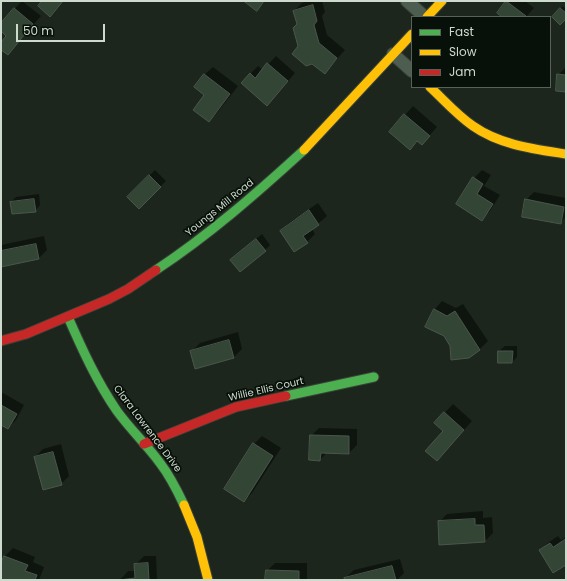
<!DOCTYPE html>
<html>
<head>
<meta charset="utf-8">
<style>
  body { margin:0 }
  #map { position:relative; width:567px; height:581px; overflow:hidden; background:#1c261c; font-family:Poppins,sans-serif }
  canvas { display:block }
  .frame { position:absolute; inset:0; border:2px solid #cedace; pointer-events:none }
  .legend { position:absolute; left:411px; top:16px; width:140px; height:72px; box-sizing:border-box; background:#081109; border:1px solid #576158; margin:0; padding:5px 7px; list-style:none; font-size:12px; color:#cedace }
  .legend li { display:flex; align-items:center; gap:8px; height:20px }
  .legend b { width:20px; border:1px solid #576158 }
  .scale { position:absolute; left:16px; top:24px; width:89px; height:18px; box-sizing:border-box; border:2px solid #cedace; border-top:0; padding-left:5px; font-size:12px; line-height:14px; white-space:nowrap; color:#cedace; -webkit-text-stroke:3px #081109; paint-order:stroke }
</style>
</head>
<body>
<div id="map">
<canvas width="567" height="581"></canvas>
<div class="frame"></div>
<ul class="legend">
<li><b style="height:5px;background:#4caf50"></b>Fast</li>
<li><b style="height:5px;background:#ffc107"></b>Slow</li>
<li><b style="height:5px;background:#c62828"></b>Jam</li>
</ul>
<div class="scale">50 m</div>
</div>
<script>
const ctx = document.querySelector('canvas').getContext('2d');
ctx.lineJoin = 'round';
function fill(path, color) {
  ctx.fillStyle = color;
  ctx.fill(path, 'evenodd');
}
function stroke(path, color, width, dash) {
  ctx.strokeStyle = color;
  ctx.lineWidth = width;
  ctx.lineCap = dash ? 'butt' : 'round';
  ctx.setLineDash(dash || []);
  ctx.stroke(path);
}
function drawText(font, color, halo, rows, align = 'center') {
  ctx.font = font + ' Poppins,sans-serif';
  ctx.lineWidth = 3.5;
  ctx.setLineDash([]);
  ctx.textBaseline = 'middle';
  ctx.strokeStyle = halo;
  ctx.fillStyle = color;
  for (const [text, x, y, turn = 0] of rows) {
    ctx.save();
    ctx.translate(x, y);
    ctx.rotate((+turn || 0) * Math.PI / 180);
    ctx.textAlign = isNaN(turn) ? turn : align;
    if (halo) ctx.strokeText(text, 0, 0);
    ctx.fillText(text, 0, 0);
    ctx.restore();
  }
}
const shadow = new Path2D(`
  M22,1L41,16L7,54L1,48V43L8,35L1,30V24Z
  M310,1H322L325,12L322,16L327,35L345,50L324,73L299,46L298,24L294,11L302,3Z
  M507,1H525L534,8L526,17H503L498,13Z
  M563,6L566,9V17H553Z
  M276,56L295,73L275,96L250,74L258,66L263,70Z
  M213,67L238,86L217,113L209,121L205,95L204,75Z
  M566,67V91L558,75Z
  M413,106L437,127L422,144L418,140L410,148L390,132Z
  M155,170L166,181L139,208L128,197Z
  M482,170L491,175L484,186L500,195L490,211L482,219L458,204L474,178Z
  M534,192L566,198V217L560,223L526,200Z
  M39,194L40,205L35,211L11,202L16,197Z
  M318,203L327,216L312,229L315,234L307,242L295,251L281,231L289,223Z
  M262,234L270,245L265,250L231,260Z
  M44,236L47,250L39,258L1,266V245Z
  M442,301L456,308L463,304L488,341L480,349L451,346L434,310Z
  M238,332L242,349L234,357L196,368L192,351L200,343Z
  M505,346H517V357L512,362H499V351Z
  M1,392L24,405L16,420L8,428L1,424Z
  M453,404L472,421L445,451L444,431L435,423Z
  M319,428L357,429V445L349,453L327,452L320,460L311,436Z
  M262,436L281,448L252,493L244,501L254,444Z
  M61,444L69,476L61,484L35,457L43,449Z
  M483,511V518L492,517L493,533L485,541L440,544L439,522L447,514Z
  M558,536L561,540L566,537V563L540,550L549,542Z
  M13,548L35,557L33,562L44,567L39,580H1V566L5,556Z
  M144,556H156L157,580H120L128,571H136V564Z
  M400,559L404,573L397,580H346L345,578L354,570Z
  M275,563H307V580H266L267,571Z`);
const building = new Path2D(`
  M42,1H63L50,17L38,6Z
  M244,1H264L257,11Z
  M506,1L526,16V17H502L497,13Z
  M313,5L317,21L314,25L319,43L337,58L325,74L312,64L306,66L292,54L298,46L293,28L297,24L293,11Z
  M14,8L33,24L8,55L1,50V42L6,36L1,31V23Z
  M560,8L566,13V19L560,25L552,17Z
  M267,63L288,81L267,106L241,83L250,73L255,78Z
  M204,74L230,94L209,122L193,110L204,95L194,87Z
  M557,74L566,75V92L556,91Z
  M404,114L430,136L422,145L417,141L410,150L389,132Z
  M149,175L161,187L139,209L127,197Z
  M473,177L483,184L477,194L493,204L482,221L456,204Z
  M34,199L36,212L12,214L10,202Z
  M525,199L564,207L561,224L522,217Z
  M309,210L319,225L303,236L308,243L294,252L280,231Z
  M256,239L266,251L240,272L230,260Z
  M36,244L39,259L1,267V251Z
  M434,309L447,316L455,311L480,350L469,358L451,360L450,346L444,336L425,327Z
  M229,340L234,358L195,369L190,351Z
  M498,351H513L512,363H498Z
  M1,405L17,414L8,429L1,425Z
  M444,412L464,430L437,461L425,451L443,431L434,423Z
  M310,435L349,436V454L321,453L320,461L309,460Z
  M253,443L273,456L244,502L224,489Z
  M53,452L62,485L43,490L34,457Z
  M475,519V525H484L485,542L439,545L438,521Z
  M566,539V565L553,573L539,550L550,543L553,547Z
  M4,556L28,565L25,571L37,575L35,580H1V564Z
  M148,563L149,580H119L135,578L134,564Z
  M392,566L396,580H345L344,578Z
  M266,570L299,571V580H265Z`);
const street = new Path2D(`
  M407,1L425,17
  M393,54L412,71`);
const fast = new Path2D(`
  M156,270C209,235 257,193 304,150
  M68,317C82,349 97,382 117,411C130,429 147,445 160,463C170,476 177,490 184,505
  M286,396L374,377`);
const slow = new Path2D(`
  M427,17L442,1
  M430,87C444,100 457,115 473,126C500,145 534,149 566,154
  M304,150L412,34
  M184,505L197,537L208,580`);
const jam = new Path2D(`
  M1,341L26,334L109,299L128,289L156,270
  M144,444L236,407L286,396`);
const streetNames = [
  ["Youngs Mill Road",220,208,-39],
  ["Willie Ellis Court",266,390,-13],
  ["Clara Lawrence Drive",147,429,53]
];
fill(shadow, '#0007');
fill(building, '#334636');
stroke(building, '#4b554c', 1);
stroke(street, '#394239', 14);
stroke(fast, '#394239', 11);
stroke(slow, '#394239', 11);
stroke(jam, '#394239', 11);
stroke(street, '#4d5d4f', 12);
stroke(fast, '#4caf50', 9);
stroke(slow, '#ffc107', 9);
stroke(jam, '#c62828', 9);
drawText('10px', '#cedace', '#081109', streetNames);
</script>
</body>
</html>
